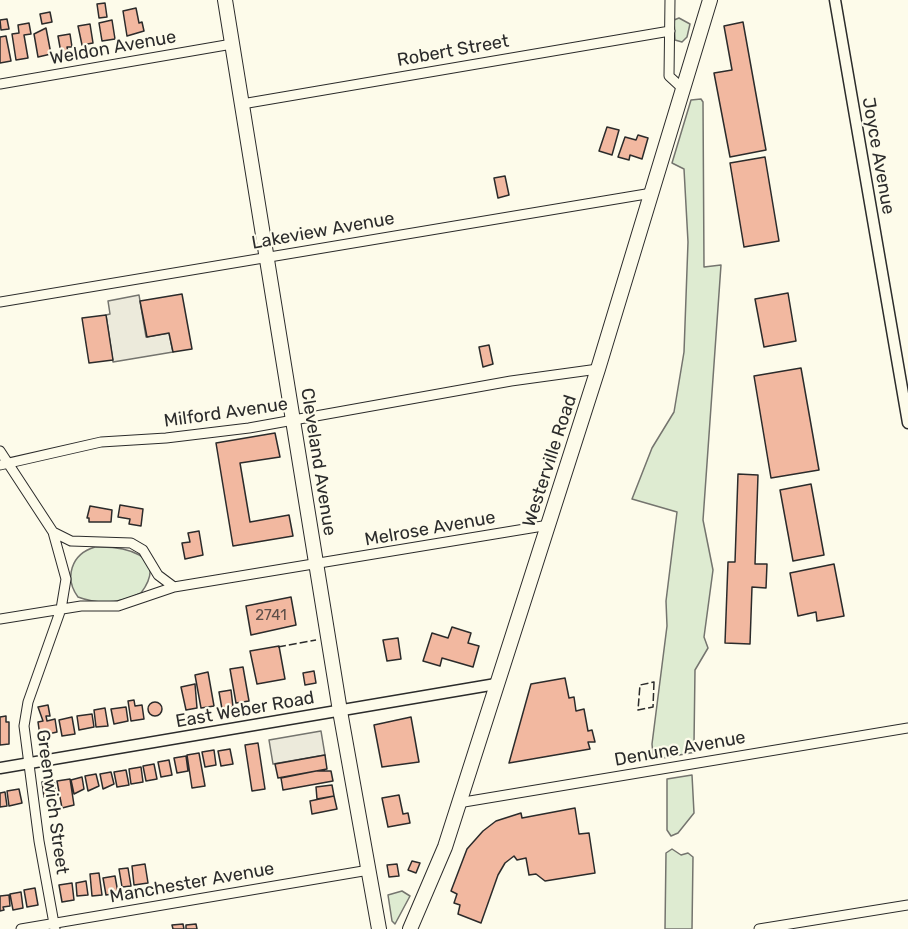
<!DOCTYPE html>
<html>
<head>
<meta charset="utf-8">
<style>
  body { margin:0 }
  canvas { display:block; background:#fdfbea }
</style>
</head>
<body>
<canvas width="908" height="929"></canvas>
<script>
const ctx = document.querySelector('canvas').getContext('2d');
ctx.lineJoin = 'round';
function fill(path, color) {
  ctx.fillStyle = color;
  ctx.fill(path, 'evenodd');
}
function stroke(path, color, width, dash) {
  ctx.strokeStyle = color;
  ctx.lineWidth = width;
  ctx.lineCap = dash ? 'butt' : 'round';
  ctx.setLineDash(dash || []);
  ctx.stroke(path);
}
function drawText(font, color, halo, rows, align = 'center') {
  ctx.font = font + ' Rubik,sans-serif';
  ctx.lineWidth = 4.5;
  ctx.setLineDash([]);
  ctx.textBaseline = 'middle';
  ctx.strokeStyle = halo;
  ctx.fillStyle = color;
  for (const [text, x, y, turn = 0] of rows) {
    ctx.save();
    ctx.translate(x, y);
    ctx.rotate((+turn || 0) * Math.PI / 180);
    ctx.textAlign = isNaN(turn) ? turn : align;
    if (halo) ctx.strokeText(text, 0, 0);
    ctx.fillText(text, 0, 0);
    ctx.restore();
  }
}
const green = new Path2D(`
  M679,18L690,24L687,37L682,42L675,40L674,20Z
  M701,99L703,102L704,267L721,265L703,520L713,570L704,637L708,648L695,670L694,743L696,744V752L657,759L653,755L652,744L667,626L666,601L677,512L632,499L652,448L674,412L684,352L688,242L684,169L672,163L691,100Z
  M95,547C123,546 170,554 141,593C121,603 99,605 78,597C64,578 71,554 95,547Z
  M692,775L694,813L678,833L671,836L667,830V779Z
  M672,849L681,855L688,853L693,857L692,929H665L666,853Z
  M402,891L410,896L395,924L392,921L388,895Z`);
const parking = new Path2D(`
  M139,295L146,337L169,333L173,352L113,362L106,315L110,314L108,301Z
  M321,731L325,755L273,764L269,740Z`);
const building = new Path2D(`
  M105,3L107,17L99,18L97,4Z
  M136,8L139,23L142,22L144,31L127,36L123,11Z
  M50,12L52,22L42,24L40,14Z
  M7,19L9,29L1,30L0,20Z
  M112,20L115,39L102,41L99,23Z
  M743,22L766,150L730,157L714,73L732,70L724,26Z
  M29,23L31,34L24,35L28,58L16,60L12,34L19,33L18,25Z
  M90,24L93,43L82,45L78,26Z
  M46,28L51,54L38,57L34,34Z
  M70,34L72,47H67L68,52L61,53L58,36Z
  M6,36L11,61L0,63V37Z
  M607,127L619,130L612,155L599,151Z
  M638,135L648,138L642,159L630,155L629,160L618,157L625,137L636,140Z
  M765,157L779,241L744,247L730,163Z
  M505,176L509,195L498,198L494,178Z
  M788,293L796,341L764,347L755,299Z
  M182,294L192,349L173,352L169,333L147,337L140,301Z
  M106,315L113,360L89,363L82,318Z
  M489,345L493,364L483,367L479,347Z
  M801,368L819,470L771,478L754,376Z
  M275,433L280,457L240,463L250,522L289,515L293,536L233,546L216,443Z
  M738,474L758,475L755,564H767L766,588L752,587L750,644L725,643L728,562H735Z
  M811,484L824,555L793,561L780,490Z
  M120,505L143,509L141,526L129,524L130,519L118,517Z
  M90,506L112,510L111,522H89V518H87Z
  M199,531L203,555L185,559L182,543L190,542L188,533Z
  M834,564L844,616L817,621L816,612L798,616L790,573Z
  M291,597L296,625L251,635L246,606Z
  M452,627L471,633L468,643L479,646L473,667L442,658L440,666L423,661L432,633L448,638Z
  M398,638L401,659L387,661L383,640Z
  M279,646L285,679L257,684L250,651Z
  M243,667L249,701L236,703L230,669Z
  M314,671L316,683L305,685L303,673Z
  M208,672L214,706L201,708L195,675Z
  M565,678L569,698L574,697L576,711L584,709L588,731L592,730L595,742H588L590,749L509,763L531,684Z
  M195,684L197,708L186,710L181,687Z
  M231,690L233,707L222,709L219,692Z
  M134,700L135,706L142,705L144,719L131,721L128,701Z
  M148 709a7 7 0 1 1 14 0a7 7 0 1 1-14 0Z
  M48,705L50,716H46L47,721L55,719L57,732L40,736L38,722L43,721L38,707Z
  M126,707L128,721L114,724L111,709Z
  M105,708L108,726L96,727L94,710Z
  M92,714L94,727L79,730L77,716Z
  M6,716V722H9V744L0,745V717Z
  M72,717L75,734L62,736L59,720Z
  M411,717L419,762L382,767L374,725Z
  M258,743L265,789L252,791L245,745Z
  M230,749L233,764L221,766L218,751Z
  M214,750L216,765L205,767L202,752Z
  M199,753L205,786L192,788L187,755Z
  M325,755L327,769L278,778L275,764Z
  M186,756L188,771L177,773L174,758Z
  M169,760L172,775L161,777L158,762Z
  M154,764L157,779L146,781L143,766Z
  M141,767L143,782L131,784L129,769Z
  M126,770L129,785L117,787L114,772Z
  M316,771H331L333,781L283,790L281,778Z
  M111,772L114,784L103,789L100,774Z
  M96,774L99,786L88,791L85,776Z
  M82,777L84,789L74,794L71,780Z
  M70,779L74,805L62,808L57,781Z
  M54,780L56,795L44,797L42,782Z
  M332,785L334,796L317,799L316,787Z
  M19,789L22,803L9,806L7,791Z
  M5,792L7,806L0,807V793Z
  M399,795L403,814L408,813L410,823L388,827L382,798Z
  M334,796L337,809L312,814L310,801Z
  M575,808L579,834L589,833L595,873L545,881L536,874L529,875L526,858L517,860L514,856L505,863L498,875L481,923L458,914L460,905L454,903L457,894L451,891L467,849L483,831L496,821L521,813L522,818Z
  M412,861L420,863L416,873L408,870Z
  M145,864L148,883L134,885L132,866Z
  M397,864L399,876L389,877L387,865Z
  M128,868L131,886L122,887L119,869Z
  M99,873L102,895L92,896L90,874Z
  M115,876L118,893L106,895L103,878Z
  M86,881L88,895L77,896L76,883Z
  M72,883L74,900L62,902L59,885Z
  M35,888L38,905L27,907L24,890Z
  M21,892L23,908L13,910L10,894Z
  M9,895L10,906L3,907L4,910L0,911V896Z
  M183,924L184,929H173L172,925Z
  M196,924L197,929H186V925Z`);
const minor = new Path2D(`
  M670,0L669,76L682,88
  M0,84L232,44
  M242,104L670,31
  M0,302L652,193
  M0,451L53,532L66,579L61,609L28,702L24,726L39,841L55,929
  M0,465L101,442L166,438L249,428L511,381L598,369
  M53,532L71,541L131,543L143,550L158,575L174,587
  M0,619L81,606H118L174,587L549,525
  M458,803L908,728
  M21,929L369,870
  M759,929L908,905`);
const tertiary = new Path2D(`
  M835,0L908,423
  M0,768L496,684`);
const primary = new Path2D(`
  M225,0L340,711L379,929
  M410,929L445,847L598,369L710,0`);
const fence = new Path2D(`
  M278,647L316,640
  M654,682L653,707L638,710L640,685Z`);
const numberNames = [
  ["2741",271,616]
];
const streetNames = [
  ["Weldon Avenue",113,48,-10],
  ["Robert Street",453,51,-10],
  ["Joyce Avenue",878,156,80],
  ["Lakeview Avenue",323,231,-10],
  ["Milford Avenue",226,413,-8],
  ["Westerville Road",550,461,-72],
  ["Cleveland Avenue",318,462,81],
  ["Melrose Avenue",430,529,-10],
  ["East Weber Road",245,710,-10],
  ["Denune Avenue",680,749,-10],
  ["Greenwich Street",52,802,82],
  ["Manchester Avenue",192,883,-10]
];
fill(green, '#deebd1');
stroke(green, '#74746e', 1.5);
fill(parking, '#eceadb');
stroke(parking, '#74746e', 1.5);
fill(building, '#f2b8a0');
stroke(building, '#2b2b2b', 1.5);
stroke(minor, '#2b2b2b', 11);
stroke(tertiary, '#2b2b2b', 13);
stroke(primary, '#2b2b2b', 16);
stroke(minor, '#fdfbea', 9);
stroke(tertiary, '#fdfbea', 10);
stroke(primary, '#fdfbea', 14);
stroke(fence, '#2b2b2b', 1.5, [8, 3]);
drawText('15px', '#5d4e48', null, numberNames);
drawText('18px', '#2b2b2b', '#fdfbea', streetNames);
</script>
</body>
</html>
